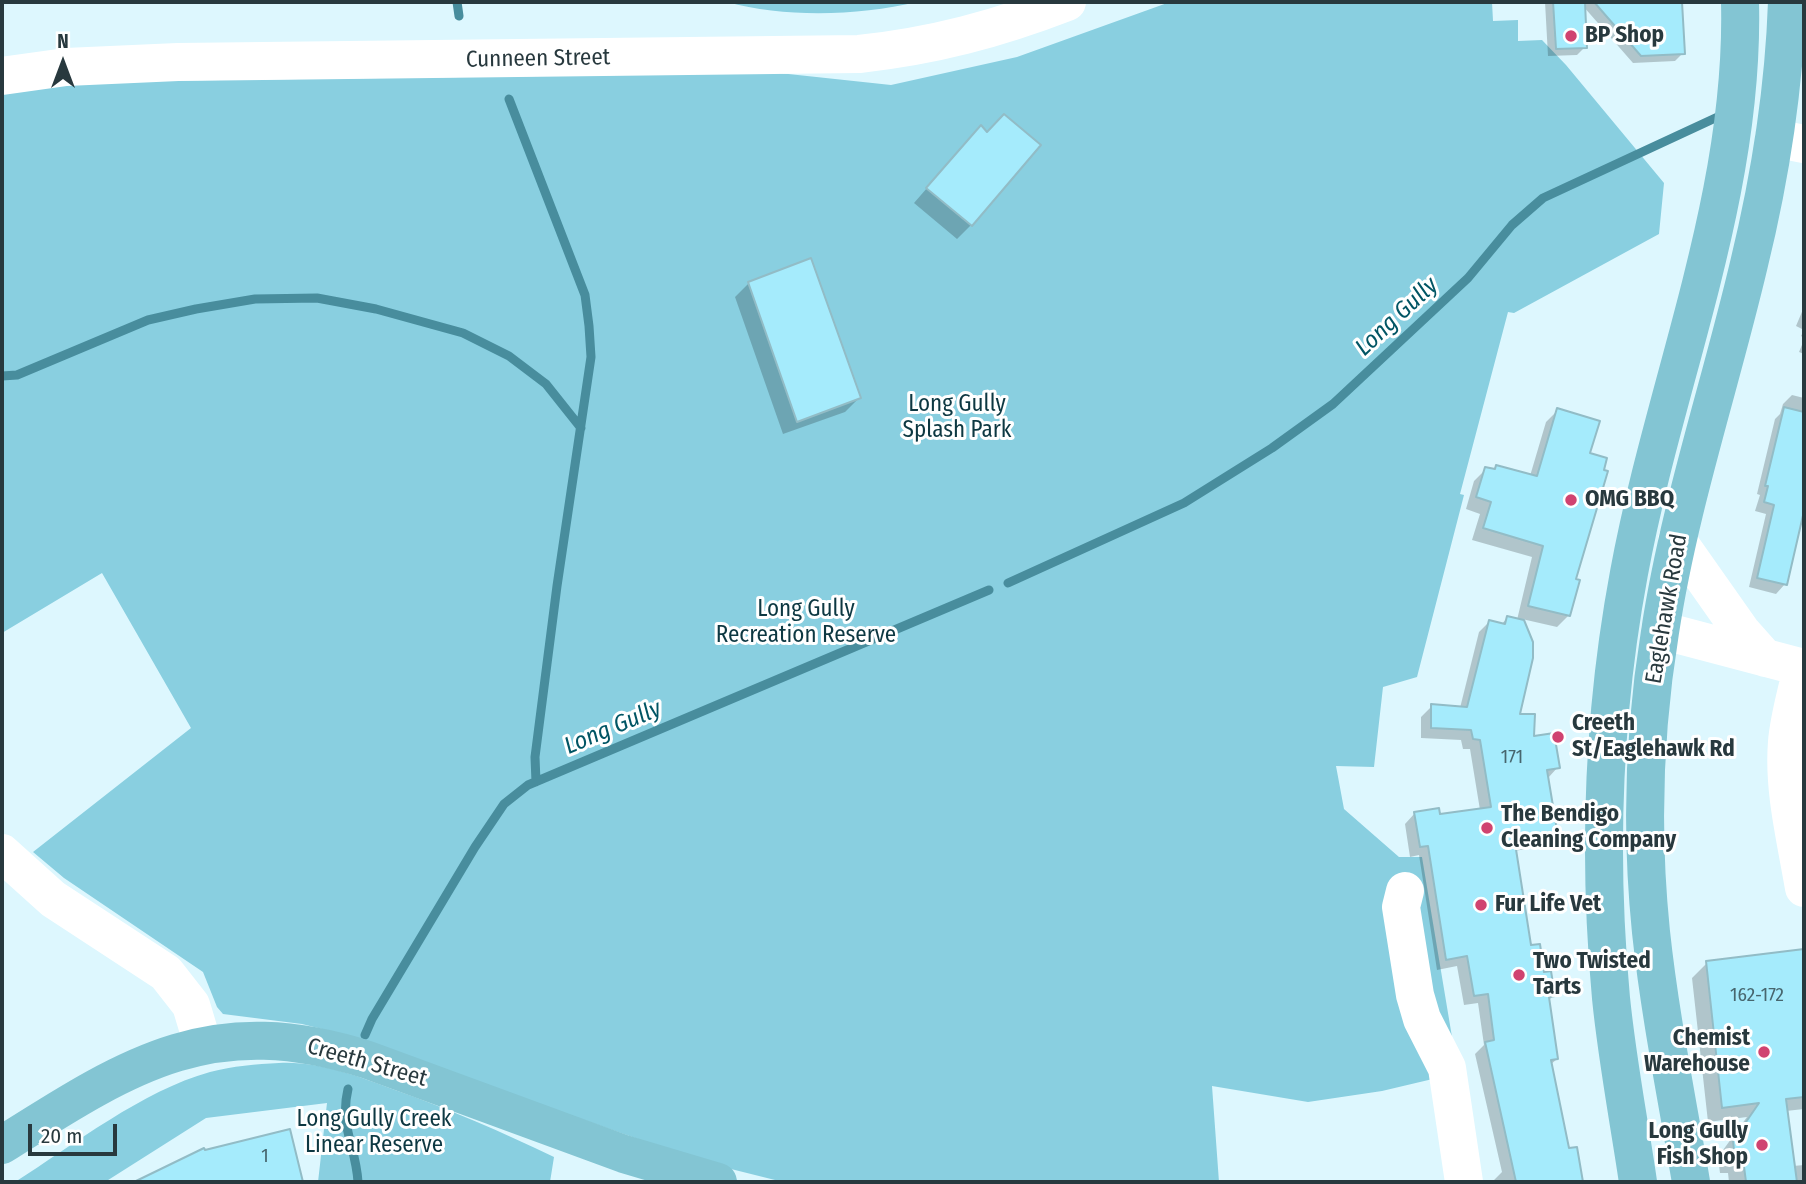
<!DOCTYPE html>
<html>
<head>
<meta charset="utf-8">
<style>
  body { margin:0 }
  #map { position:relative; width:1806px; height:1184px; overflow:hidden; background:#ddf7fe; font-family:"Fira Sans Condensed",sans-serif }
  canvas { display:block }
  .frame { position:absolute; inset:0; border:4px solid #28393e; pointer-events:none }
  .north { position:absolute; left:28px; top:28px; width:70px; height:70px; -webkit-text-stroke:5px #fff; paint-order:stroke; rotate:0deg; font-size:19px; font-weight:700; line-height:28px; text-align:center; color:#28393e }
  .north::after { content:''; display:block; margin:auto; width:24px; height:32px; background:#28393e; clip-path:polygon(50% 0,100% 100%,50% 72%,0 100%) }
  .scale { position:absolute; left:28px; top:1124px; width:89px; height:32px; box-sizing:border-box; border:4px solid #28393e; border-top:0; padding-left:9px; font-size:21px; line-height:24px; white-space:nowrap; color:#28393e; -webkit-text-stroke:5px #fff; paint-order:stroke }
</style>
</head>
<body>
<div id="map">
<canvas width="1806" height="1184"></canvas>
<div class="frame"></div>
<div class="north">N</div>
<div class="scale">20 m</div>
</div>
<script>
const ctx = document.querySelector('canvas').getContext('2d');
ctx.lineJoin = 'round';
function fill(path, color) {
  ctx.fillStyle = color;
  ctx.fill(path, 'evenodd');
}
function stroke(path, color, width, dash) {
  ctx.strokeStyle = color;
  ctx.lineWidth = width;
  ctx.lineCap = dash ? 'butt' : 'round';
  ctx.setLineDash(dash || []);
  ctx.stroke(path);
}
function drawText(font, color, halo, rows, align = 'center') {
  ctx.font = font + ' "Fira Sans Condensed",sans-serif';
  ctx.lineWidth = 6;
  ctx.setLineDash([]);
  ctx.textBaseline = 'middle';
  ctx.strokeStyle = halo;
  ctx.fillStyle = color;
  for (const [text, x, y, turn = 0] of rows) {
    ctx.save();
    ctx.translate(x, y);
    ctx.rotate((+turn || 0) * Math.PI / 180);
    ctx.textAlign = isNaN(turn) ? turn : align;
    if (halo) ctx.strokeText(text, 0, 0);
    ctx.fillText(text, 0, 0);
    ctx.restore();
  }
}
const green = new Path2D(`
  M727,2H917C858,16 785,18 727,2Z
  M1170,2H1492L1493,21L1518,20V41L1542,40L1566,65L1664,183L1659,234L1514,313L1508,312L1460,494L1464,495L1417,677L1383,687L1374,767L1336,766L1344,809L1399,857H1422L1458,1073L1382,1091L1308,1102L1212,1086L1219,1182H783L703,1162L338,1033L302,1024L223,1014L217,1007L203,972L64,878L33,852L191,728L102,573L2,633V93L62,82L779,73L891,85L1017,57Z
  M279,1063C320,1061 357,1076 395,1090C449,1109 502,1132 554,1157L550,1182H318L327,1103L206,1118L105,1182H15C75,1144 142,1091 210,1072C233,1066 256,1064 279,1063Z`);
const shadow = new Path2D(`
  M1545,2H1680L1683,53L1675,61L1633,63L1583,6L1585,47L1577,55L1548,56Z
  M967,142L971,225L957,239L914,203Z
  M749,283L859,398L845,412L783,434L735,297Z
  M1804,307V338L1801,336L1804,330L1796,326Z
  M1804,340V354L1799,352Z
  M1792,395L1804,398V513L1785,584L1776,594L1749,587L1766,514L1755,511L1760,495L1757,494L1775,419L1780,414L1783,404Z
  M1558,410L1588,454L1574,580L1569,615L1557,627L1522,619L1531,643L1518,715L1532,738L1558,767L1548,778L1556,835L1545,846L1514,851L1529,947L1553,996L1548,1001L1557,1059L1550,1065L1568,1150L1575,1149L1581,1182H1492L1502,1172L1475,1054L1484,1045L1478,1003L1464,1005L1457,966L1437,970L1419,855L1410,857L1405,824L1415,813L1439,816L1480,810L1470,749H1463L1461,740L1421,738V717L1432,706L1460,708L1479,632L1489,622L1501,625L1507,618L1517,620L1532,557L1472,540L1480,514L1466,509L1474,481L1486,469L1493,470L1497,467L1530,476L1546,422Z
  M1803,951L1804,1109L1786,1111L1793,1166L1804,1165V1182H1729L1728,1173H1720L1718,1157L1747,1117L1708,1122L1692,978L1707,963Z
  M289,1131L301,1182H160L158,1177Z`);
const stream = new Path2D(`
  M457,2L459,16
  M509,99L585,295L589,326L591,357L557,586L535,757L536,782
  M2,376L17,375L148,320L196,309L255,299L317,298L376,309L463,333L509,356L546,384L581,428
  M1008,583L1184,503L1272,448L1333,404L1468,278L1512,225L1543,198L1724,114
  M365,1035L372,1019L475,847L504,804L528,785L989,590
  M348,1089C339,1127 356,1146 358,1182`);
const building = new Path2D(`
  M1553,2H1585L1587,48L1556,49Z
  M1594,2H1682L1685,54L1641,56Z
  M1004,114L1041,145L972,226L926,188L981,125L987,132Z
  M811,258L861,398L797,422L748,282Z
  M1784,407L1804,412V511L1787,585L1757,578L1774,505L1764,502L1768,486H1765Z
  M1557,408L1600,421L1590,453L1607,458L1604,470L1608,471L1576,579L1580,580L1570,616L1528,606L1543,546L1483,528L1491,502L1476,497L1485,467L1495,469L1496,465L1537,476Z
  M1507,616L1524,620L1533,642V658L1520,714H1535L1534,736L1554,733L1560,768L1547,770L1558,836L1515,843L1531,945L1540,944L1544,972L1551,971L1555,996L1549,997L1558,1059L1551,1060L1569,1148L1577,1147L1583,1182H1516L1485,1042L1494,1040L1488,994L1474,996L1467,956L1446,960L1428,846L1420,847L1414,812L1439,808L1440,814L1491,807L1480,740L1473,739L1471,730L1431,728V704L1467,707L1489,620L1505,624Z
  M1804,949V1097L1786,1099L1797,1182H1746L1743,1159H1735L1733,1141L1759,1103L1722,1108L1706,961Z
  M290,1129L303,1182H134L204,1148L205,1150Z`);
const minor = new Path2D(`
  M2,76L66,67L178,62L859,54C933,46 997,29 1067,2
  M1774,138L1804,144
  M1677,540L1741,631L1765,658
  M1660,630L1804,668
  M1802,667C1797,692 1789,717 1787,742C1783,790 1796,840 1804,888
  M2,853L53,899L166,973L191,1005L203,1045
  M1405,891L1401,907L1415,995L1422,1019L1447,1068L1464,1182`);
const major = new Path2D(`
  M2,1145C130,1064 212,1010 368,1060L624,1154L718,1182
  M1638,1182C1629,1121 1617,1059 1611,998C1598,857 1603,712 1629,573C1664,383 1745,198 1740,2
  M1691,1182C1677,1099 1660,1016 1651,932C1641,834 1644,730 1660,632C1679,507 1720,387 1749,264C1770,178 1784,90 1787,2`);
const markers = [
  [1571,36,7,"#d04370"],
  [1571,500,7,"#d04370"],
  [1558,737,7,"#d04370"],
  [1487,828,7,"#d04370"],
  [1481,905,7,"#d04370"],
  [1519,975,7,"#d04370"],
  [1764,1052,7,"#d04370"],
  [1762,1145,7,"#d04370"]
];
const numberNames = [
  ["171",1512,758],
  ["162-172",1757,996],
  ["1",265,1157]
];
const poiNames = [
  ["BP Shop",1585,36],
  ["OMG BBQ",1585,500],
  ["Creeth",1572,724],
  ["St/Eaglehawk Rd",1572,750],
  ["The Bendigo",1501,815],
  ["Cleaning Company",1501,841],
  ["Fur Life Vet",1495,905],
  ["Two Twisted",1533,962],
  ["Tarts",1533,988],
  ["Chemist",1750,1039,"right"],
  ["Warehouse",1750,1065,"right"],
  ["Long Gully",1748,1132,"right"],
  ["Fish Shop",1748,1158,"right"]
];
const streetNames = [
  ["Cunneen Street",538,59,-1],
  ["Eaglehawk Road",1667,609,-80],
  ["Creeth Street",367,1063,16]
];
const parkNames = [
  ["Long Gully",957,405],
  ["Splash Park",957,431],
  ["Long Gully",806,610],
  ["Recreation Reserve",806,636],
  ["Long Gully Creek",374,1120],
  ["Linear Reserve",374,1146]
];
const waterNames = [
  ["Long Gully",1397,317,-43],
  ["Long Gully",613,728,-23]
];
fill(green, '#89cfe0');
fill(shadow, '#0003');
stroke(stream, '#488d9d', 9);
fill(building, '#a5ebfc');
stroke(building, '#92bcc6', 2);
stroke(minor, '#fff', 38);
stroke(major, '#83c5d3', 38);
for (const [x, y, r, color] of markers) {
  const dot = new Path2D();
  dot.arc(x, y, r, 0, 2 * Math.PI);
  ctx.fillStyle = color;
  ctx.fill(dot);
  stroke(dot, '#fff', 2.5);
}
drawText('19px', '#47666e', null, numberNames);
drawText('bold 23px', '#28393e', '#fff', poiNames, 'left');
drawText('23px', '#28393e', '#fff', streetNames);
drawText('23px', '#0d3842', '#fff', parkNames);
drawText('italic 24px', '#015564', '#fff', waterNames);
</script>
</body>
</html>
